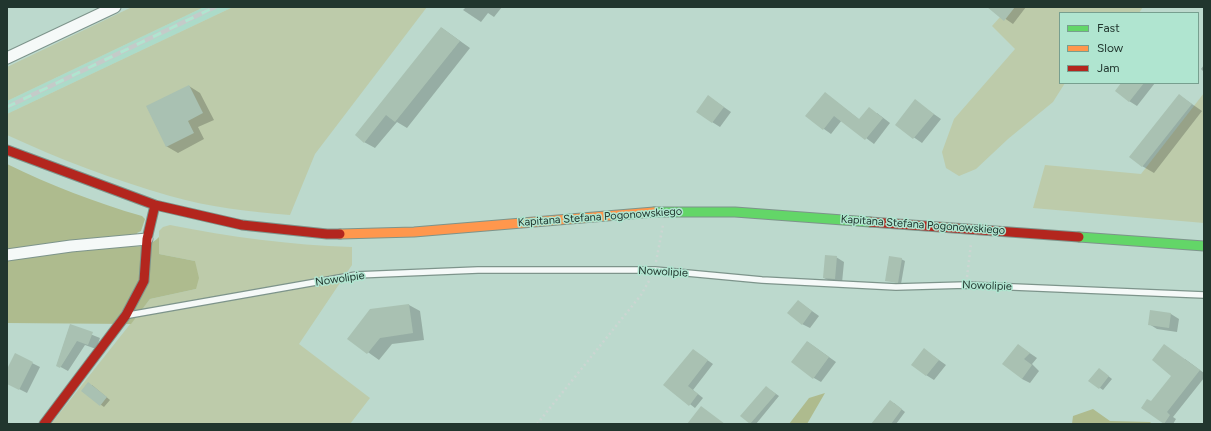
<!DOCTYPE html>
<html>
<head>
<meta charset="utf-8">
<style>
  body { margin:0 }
  #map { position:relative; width:1211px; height:431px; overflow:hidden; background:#bcd9cd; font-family:Figtree,sans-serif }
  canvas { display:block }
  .frame { position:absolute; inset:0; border:8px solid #21362e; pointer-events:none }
  .legend { position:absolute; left:1059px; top:12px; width:140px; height:72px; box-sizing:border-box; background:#b0e5d0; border:1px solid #779f8f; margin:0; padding:5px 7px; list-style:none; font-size:12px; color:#21362e }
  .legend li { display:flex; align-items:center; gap:8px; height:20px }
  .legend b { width:20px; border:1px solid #779f8f }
</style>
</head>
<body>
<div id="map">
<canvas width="1211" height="431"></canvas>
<div class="frame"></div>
<ul class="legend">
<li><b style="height:5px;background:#63d668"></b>Fast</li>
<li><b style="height:5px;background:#ff974d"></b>Slow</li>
<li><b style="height:5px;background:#b3261e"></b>Jam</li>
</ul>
</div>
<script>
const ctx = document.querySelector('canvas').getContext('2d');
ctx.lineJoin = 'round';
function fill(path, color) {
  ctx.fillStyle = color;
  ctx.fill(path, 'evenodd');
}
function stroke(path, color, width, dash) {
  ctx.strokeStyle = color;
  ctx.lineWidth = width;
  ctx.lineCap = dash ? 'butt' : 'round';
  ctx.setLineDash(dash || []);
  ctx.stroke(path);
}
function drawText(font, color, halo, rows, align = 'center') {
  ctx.font = font + ' Figtree,sans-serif';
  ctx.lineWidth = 3;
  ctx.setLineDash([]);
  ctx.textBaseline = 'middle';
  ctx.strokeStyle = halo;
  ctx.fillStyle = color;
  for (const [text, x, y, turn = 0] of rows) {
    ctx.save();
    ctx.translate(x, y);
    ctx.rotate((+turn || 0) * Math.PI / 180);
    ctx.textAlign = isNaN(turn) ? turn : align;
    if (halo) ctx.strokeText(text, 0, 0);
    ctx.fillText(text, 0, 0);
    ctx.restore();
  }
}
const built = new Path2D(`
  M204,7H233L7,114V101Z`);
const green = new Path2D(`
  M132,7H204L7,101V67Z
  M233,7H427L315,154L290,215C250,212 208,207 170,196C114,180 59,159 7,135V114Z
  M1009,7H1143L1139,13H1060V83H1065L1053,102L1008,139L976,169L959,176L946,168L942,152L954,119L1015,49L992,26Z
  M1204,93V223L1033,208L1045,165L1141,174Z
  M170,225C230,237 290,245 352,247V265L299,344L370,398L350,424H51L150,299L196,289L195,261L159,254V231L163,227Z`);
const forest = new Path2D(`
  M7,164C50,185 96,203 142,216L145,219L141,231L137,233L135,246C145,247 152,244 159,237V254L195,261L199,278L196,289L150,299L131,324L7,323Z
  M825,393L807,424H789L809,398Z
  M1093,409L1110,421L1150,422L1152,424H1072L1073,416Z`);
const shadow = new Path2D(`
  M466,7H502L494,17L488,13L481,22L463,10Z
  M988,7H1026L1013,24Z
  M442,28L470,48L407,128L397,122L375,148L364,142Z
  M1204,65V72L1201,69Z
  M1122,83H1155L1137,106L1129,101Z
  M189,86L200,93L214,120L198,127L204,139L178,153L166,146Z
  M825,93L860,120L877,113L890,123L874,144L842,120L831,134L824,129Z
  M1179,95L1202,111L1154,173L1142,166Z
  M708,96L731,112L720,127L712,122Z
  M915,101L941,119L922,143L896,125Z
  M836,257L844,262L842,283L832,282L824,278Z
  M901,259L905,261L901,284L887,280Z
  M798,301L819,316L810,328L802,324Z
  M409,305L420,311L424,340L392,344L379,360L348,338Z
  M1151,311L1171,314L1179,319L1177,332L1157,329L1149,324Z
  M70,326L100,338L96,349L85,345L68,371L57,365Z
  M808,342L836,362L821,382L814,378Z
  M1018,345L1037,358L1032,364L1039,371L1030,383L1022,379Z
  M693,350L713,364L693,390L703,398L695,408L665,385Z
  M925,350L946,365L934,380L926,375Z
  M1185,359L1204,373V378L1173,417L1176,419L1173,424H1166L1142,408L1151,403Z
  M32,363L40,367L27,393L7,383V371Z
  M1102,371L1112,379L1103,390L1090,381Z
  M92,385L110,400L104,407L82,391Z
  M769,389L779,396L756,424H752L742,416Z
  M894,403L905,412L896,424H878Z`);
const building = new Path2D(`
  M987,7H1015L1004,21Z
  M441,27L460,41L395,122L386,115L364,143L355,135Z
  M1121,83H1144L1129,102L1115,91Z
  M189,85L203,113L188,121L194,133L166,147L146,106Z
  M825,92L859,119L869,107L883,118L865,140L834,116L823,130L805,116Z
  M1179,94L1192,104L1142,167L1129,157Z
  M708,95L724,107L712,123L696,112Z
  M915,99L934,114L913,139L895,125Z
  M825,255L837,256L835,279L823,278Z
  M889,256L902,258L898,283L885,281Z
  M798,300L812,311L802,325L787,313Z
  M409,304L413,333L380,338L367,354L347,339L370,309Z
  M1150,310L1171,313L1169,328L1148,325Z
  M70,324L93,332L88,345L77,341L60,368L56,366Z
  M807,341L829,357L813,379L791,362Z
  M1018,344L1030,353L1024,359L1032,365L1022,379L1002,364Z
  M1164,344L1200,370L1167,412L1170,415L1164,424L1141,408L1147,399L1151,401L1171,376L1152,360Z
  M924,348L939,360L926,376L911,365Z
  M693,349L708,360L688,386L698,394L689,406L663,385Z
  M15,353L33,362L19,390L7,384V369Z
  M1099,368L1109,376L1099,389L1088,381Z
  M88,382L107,397L100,406L81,391Z
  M766,386L776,394L750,424L740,416Z
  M890,400L902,409L891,424H871Z
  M701,406L725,424H687Z`);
const path = new Path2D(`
  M656,262L663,225
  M967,277L971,244
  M537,424L641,295L650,279`);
const lane = new Path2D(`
  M129,315L356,275L478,270H655L762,280L896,287L966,285L1204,295`);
const street = new Path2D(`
  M7,58L115,7
  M7,255L71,246L147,239`);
const fast = new Path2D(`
  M654,212H735L870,222
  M1079,237L1204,246`);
const slow = new Path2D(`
  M340,234L414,232L654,212`);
const jam = new Path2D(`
  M7,150L155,205L242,225L327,234H340
  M870,222L1079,237
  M44,424L126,315L144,281L147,239L155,205`);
const rail = new Path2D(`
  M7,107L215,7`);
const streetNames = [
  ["Kapitana Stefana Pogonowskiego",600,217,-4],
  ["Kapitana Stefana Pogonowskiego",923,225,4],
  ["Nowolipie",663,272,3],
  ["Nowolipie",340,279,-8],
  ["Nowolipie",987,286,2]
];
fill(built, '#acdbc9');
fill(green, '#bdcbaa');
fill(forest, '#aebb8e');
fill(shadow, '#0003');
fill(building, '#a9c1b2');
stroke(lane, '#7d948b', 8);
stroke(street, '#7d948b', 13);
stroke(fast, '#7d948b', 11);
stroke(slow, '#7d948b', 11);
stroke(jam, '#7d948b', 11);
stroke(path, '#ccd6d2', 2.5, [2, 3]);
stroke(lane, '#f5f9f8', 5.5);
stroke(street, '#f5f9f8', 11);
stroke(fast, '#63d668', 9);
stroke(slow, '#ff974d', 9);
stroke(jam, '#b3261e', 9);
stroke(rail, '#c4cbc9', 4.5);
stroke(rail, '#b0e5d0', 3, [9]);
drawText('11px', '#21362e', '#b0e5d0', streetNames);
</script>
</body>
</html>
